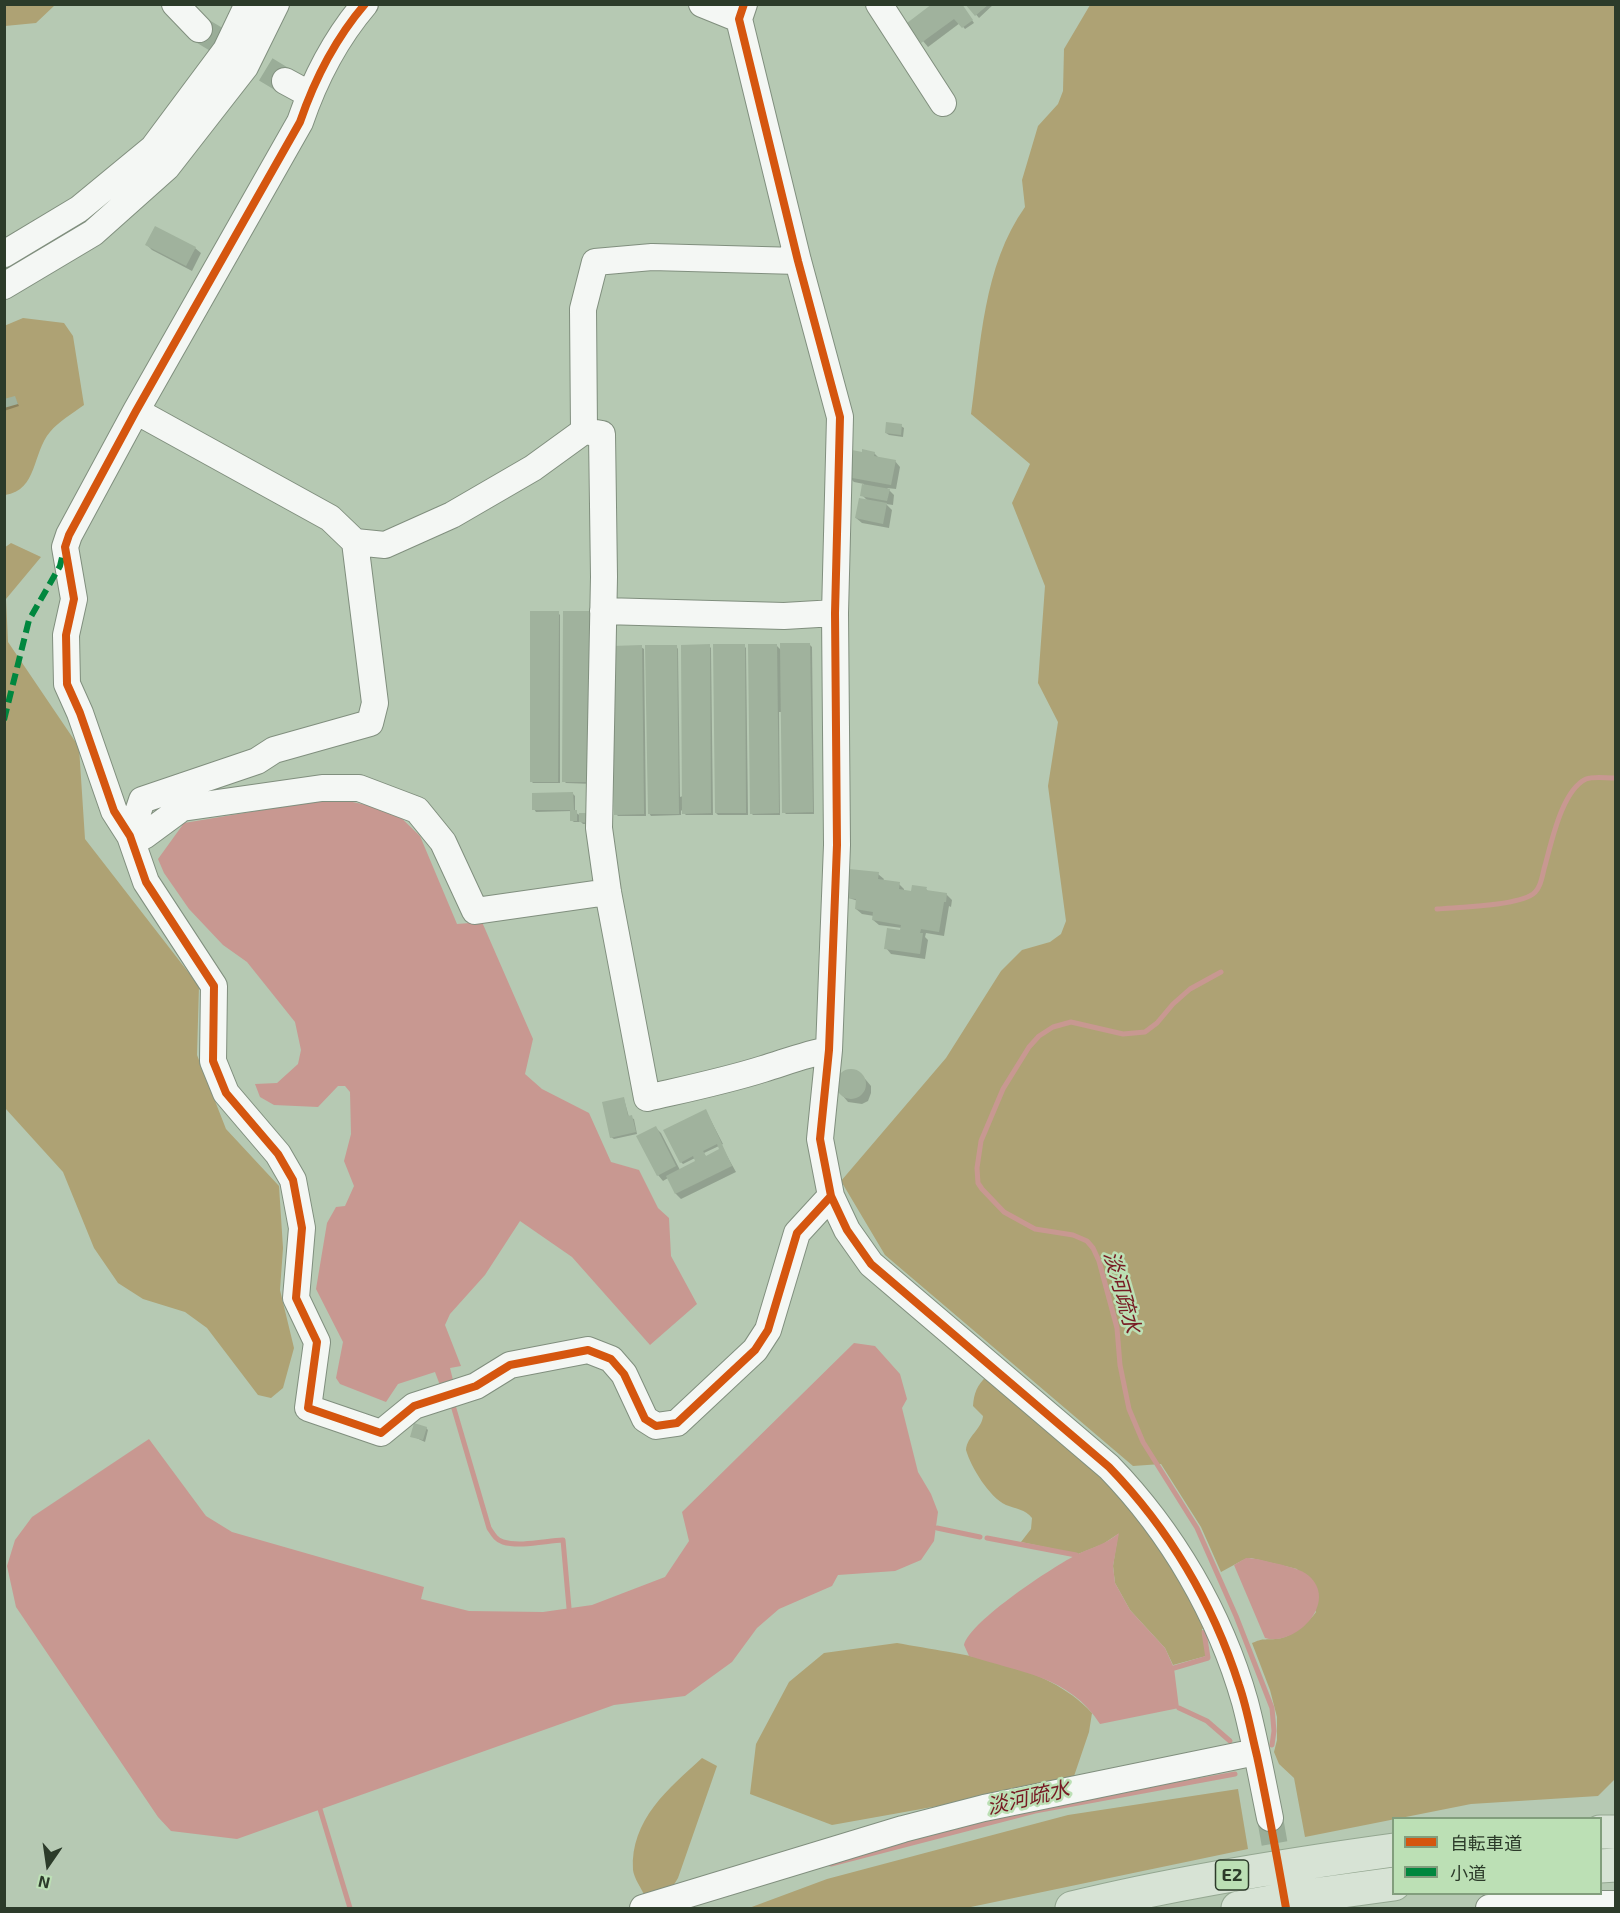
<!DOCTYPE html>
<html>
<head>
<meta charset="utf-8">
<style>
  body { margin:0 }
  #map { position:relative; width:1620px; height:1913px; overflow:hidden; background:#b6c9b3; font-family:"Exo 2","Noto Sans JP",sans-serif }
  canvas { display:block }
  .frame { position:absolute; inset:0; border:6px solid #2c3b2a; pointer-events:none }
  .legend { position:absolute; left:1392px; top:1817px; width:210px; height:78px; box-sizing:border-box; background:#bce0b5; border:2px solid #829e7d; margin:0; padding:8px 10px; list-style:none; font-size:18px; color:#2c3b2a }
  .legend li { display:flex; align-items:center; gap:12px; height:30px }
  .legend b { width:30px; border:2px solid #829e7d }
  .north { position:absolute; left:18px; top:1835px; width:60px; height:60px; -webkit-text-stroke:4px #bce0b5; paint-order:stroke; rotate:193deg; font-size:16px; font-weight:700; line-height:24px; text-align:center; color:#2c3b2a }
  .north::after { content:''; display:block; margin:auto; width:21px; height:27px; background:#2c3b2a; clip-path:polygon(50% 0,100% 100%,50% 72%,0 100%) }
</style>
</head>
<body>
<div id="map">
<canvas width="1620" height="1913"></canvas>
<div class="frame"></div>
<ul class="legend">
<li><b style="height:8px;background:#d5560f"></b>自転車道</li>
<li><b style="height:8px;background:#00873e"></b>小道</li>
</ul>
<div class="north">N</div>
</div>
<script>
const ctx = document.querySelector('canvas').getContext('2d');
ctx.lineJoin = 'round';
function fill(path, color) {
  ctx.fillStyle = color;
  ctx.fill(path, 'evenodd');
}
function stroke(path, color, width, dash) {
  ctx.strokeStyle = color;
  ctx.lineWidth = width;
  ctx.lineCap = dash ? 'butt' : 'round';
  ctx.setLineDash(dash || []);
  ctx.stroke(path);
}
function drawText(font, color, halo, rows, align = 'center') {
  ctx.font = font + ' "Exo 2","Noto Sans JP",sans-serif';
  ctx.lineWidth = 5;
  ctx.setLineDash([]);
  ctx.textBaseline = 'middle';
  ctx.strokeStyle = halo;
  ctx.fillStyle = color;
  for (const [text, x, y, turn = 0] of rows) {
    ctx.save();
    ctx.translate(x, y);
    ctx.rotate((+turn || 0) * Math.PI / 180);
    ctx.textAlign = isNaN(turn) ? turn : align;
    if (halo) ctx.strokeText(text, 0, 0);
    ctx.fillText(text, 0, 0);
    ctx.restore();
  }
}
const forest = new Path2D(`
  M4,5L5,4L55,5L36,23L5,26Z
  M1090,5H1615V1779L1598,1796L1471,1804L1305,1837L1294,1778L1279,1764L1274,1752L1277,1740V1717L1270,1690L1252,1643C1264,1638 1263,1640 1275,1639C1291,1638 1302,1626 1313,1616L1316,1612L1297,1569L1251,1558L1243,1560L1221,1572L1201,1527L1161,1464L1133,1466L885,1255L841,1181L946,1058L1001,971L1022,950L1050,942L1061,934L1066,921L1048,786L1058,722L1038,683L1045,586L1012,503L1030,464L971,414C981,344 983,266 1025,207L1022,180L1038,126L1058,104L1063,91L1064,49Z
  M23,318L64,323L73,336L84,405C73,413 58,422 50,432C32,453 38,490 5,495L4,326Z
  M11,543L41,557L6,599L8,642L79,747L85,839L199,986L197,1055L226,1129L279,1186L283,1248L280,1290L294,1348L283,1388L271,1398L258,1395L207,1328L185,1312L143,1299L118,1283L94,1248L63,1172L5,1108L4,548Z
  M987,1376L1099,1471L1163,1545L1208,1627L1202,1629L1206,1656L1173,1665L1165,1648L1130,1610L1115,1583L1113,1566L1118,1534L1103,1544L1078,1554L1021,1542L1031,1529L1032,1518C1025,1509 1016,1509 1006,1505C989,1497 971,1467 966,1450C967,1436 982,1429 983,1416L973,1406C974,1393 977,1385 987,1376Z
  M897,1643C961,1655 1046,1662 1092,1713L1089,1732L1072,1782L832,1825L750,1794L756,1744L789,1682L824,1653Z
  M702,1758L717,1766L678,1878L670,1891L645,1896C641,1888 634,1878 633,1870C630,1820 669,1788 702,1758Z
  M1238,1789L1248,1849L966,1908H749L827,1879L1068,1815Z`);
const water = new Path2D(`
  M334,798L394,811L420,836L457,924L482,922L533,1039L525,1074L542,1089L589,1113L611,1162L639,1170L658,1208L669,1218L671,1256L697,1304L650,1345L572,1257L520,1221L485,1275L450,1314L445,1325L461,1366L450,1368L454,1384L441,1388L435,1372L398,1384L386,1402L340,1384L336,1378L343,1342L316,1289L327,1223L336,1207L345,1206L354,1186L344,1161L351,1134L350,1092L345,1086H338L318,1107L274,1105L260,1097L255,1084L277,1083L298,1064L301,1050L295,1022L247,962L223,945L189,909L164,873L158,859L184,823Z
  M854,1343L875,1346L900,1374L907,1399L902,1408L918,1472L931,1494L938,1512L934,1541L921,1560L895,1571L838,1575L832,1586L779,1609L757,1628L732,1662L685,1696L614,1705L237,1839L171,1831L158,1817L16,1607L7,1566L15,1540L32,1517L149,1439L206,1516L232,1532L424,1587L421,1599L469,1611L543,1612L592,1605L665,1577L689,1541L682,1512Z
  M1119,1533L1113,1566L1115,1583L1130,1610L1165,1648L1174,1668L1179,1708L1100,1724C1070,1676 1018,1672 969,1656L964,1645C970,1621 1054,1566 1078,1554C1093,1547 1106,1544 1119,1533Z
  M1246,1558C1257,1558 1268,1562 1279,1564C1289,1567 1301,1569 1309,1576C1339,1603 1295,1647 1265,1638L1234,1565Z`);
const shadow = new Path2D(`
  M961,4L974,23L965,29L960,23L928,47L909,24Z
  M967,4H994L979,18Z
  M147,245L195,248L201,253L192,271L152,250Z
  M15,398L19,406L4,411V401Z
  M901,426L904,428L903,437L889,435L886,433Z
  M874,453L880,459L895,461L900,467L896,489L887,488L894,495L893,505L886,504L892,510L889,528L862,523L856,518L868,501L862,495L864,484L854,482L849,477Z
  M558,613L560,615V783H533L531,781Z
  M594,615L593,784L566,783L564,781Z
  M809,644L812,647L814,814H786L784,812L782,712H779L780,815H753L751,813L777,646L781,650Z
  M676,646L678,649L680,797L683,796L709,646L711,648L713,815H686L681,810V815L651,816L649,813Z
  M744,646L746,648L748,815H718L716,813Z
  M641,647L644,649L646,816H618L616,814Z
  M573,794L575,796V812L592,824H583L579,820V822H574L571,820L572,811L536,812L534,809Z
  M878,874L884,879L883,881L899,884L904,889V892L912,893L926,889L929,892L946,894L952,900L951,907L949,906L944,936L926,933L925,937L928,940L925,959L891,954L886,948L902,928L879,925L873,920L874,916L862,914L856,909L858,901L846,897Z
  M845,1071H854L861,1074L871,1086V1093L868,1101L862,1104L848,1102L837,1089V1081L840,1074Z
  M624,1099L629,1117L634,1119L637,1134L614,1139L611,1137Z
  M706,1111L723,1144L721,1145L736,1172L681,1199L676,1194L668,1178L663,1181L658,1175L656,1128L661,1133L680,1170L698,1162L695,1158L683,1164L681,1162ZM719,1146L721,1150L706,1157L704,1153Z
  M426,1428L428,1430L425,1442L412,1436Z`);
const stream = new Path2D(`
  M1437,909C1460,907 1515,906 1533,894C1540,889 1542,878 1544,869C1551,845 1561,791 1586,779C1594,776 1606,778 1614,778
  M1221,972L1190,989L1173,1004L1157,1023L1145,1032L1123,1034L1071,1022L1053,1027L1039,1036L1029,1047L1003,1089L981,1141L977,1168L978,1183L982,1189L1004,1212L1035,1229L1073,1235L1087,1241L1093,1248L1099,1261L1117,1328L1120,1365L1129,1409L1143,1442L1197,1528L1236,1616L1272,1708L1274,1731L1272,1745
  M452,1402L489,1528C493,1534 496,1540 503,1542C520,1547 545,1541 563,1540L569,1608
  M937,1528L980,1537
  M987,1538L1076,1555
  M1174,1668L1208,1658L1204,1632L1207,1631
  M1179,1708L1207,1721L1230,1741
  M320,1809L350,1908
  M831,1864L1035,1811L1235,1774`);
const building = new Path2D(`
  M932,4H962L973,20L962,28L954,19L921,43L907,23Z
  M965,4H989L975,16Z
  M155,226L196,247L186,266L145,245Z
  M15,396L18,404L4,408V399Z
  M886,422L902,424L901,435L885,433Z
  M862,449L875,452L874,456L896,460L891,485L847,477L852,450L862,452Z
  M862,484L890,489L887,501L860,496Z
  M859,498L887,503L883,524L855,518Z
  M530,611H559L558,782H530Z
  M563,611H592V782H562Z
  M780,643H810L813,812L782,813Z
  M710,644L711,813L682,814L681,645Z
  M713,644H745L746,813H715Z
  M748,644H777L779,813L750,814Z
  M642,645L644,814L614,815L612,646Z
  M645,645H677L679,814H648Z
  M573,792L574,810H577V821H570V810H532V793Z
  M579,813H591L590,823L579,822Z
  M849,869L879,872L878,879L900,882L899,889L911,891L912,885L927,887L926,890L947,893L946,902H944L939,932L921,929L920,933H923L920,954L884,949L887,928L900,930L901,925L872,920L873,912L855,909L856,899L845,898Z
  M836 1084a15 15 0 1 1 30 0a15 15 0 1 1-30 0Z
  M624,1097L628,1116L632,1115L636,1132L610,1138L602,1102Z
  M706,1109L732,1166L675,1194L666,1176L695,1161L693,1156L680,1163L663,1130ZM717,1144L719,1149L706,1156L703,1151Z
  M656,1126L676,1166L657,1176L636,1136Z
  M414,1423L427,1427L423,1440L410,1437Z`);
const minorTunnel = new Path2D(`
  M199,29L285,81
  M1270,1818L1282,1886`);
const minor = new Path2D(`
  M175,4L199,29
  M365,4C336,38 314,81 300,122L136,411L69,535L65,547L74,599L66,635L67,684L80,713L114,811L130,836L146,882L214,986L213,1061L226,1093L278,1154L293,1180L302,1228L296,1298L317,1342L308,1408L381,1433L414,1406L476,1386L510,1365L588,1350L611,1359L624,1374L645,1419L656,1426L677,1423L755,1350L768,1330L797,1233L831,1196
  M702,4L739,19
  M744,4L739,19L798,261L840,417L835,613L837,845L829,1050L820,1139L831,1196L847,1230L871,1264L1109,1467C1172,1532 1220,1614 1245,1702C1255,1740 1262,1779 1270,1818
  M879,4L943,103
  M285,81L309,94
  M4,254L79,209L153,148L226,50L248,4
  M4,286L93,233L167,167L245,67L276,4
  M136,411L330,518L355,542L385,545L452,515L533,468L584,431L602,434L604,577L599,828L608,892L647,1098C686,1089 725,1081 763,1069C786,1062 806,1054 829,1050
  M584,431L583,309L595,262L652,257L798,261
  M603,611L784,616L835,613
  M130,836H144L182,808L322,788H359L417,810L443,842L475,911L608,892
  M130,836L142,800L257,761L274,750L370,723L375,703L355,542
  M643,1908L903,1829L984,1808L1256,1752
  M1489,1908L1566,1904H1616`);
const highway = new Path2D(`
  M1600,1832H1616
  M1600,1866L1616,1865
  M1072,1908C1178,1882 1285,1865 1394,1850
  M1238,1908L1298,1897L1394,1884`);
const quiet = new Path2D(`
  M4,720L29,620L60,566L63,553`);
const cycleway = new Path2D(`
  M365,4C336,38 314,81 300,122L136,411L69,535L65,547L74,599L66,635L67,684L80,713L114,811L130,836L146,882L214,986L213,1061L226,1093L278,1154L293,1180L302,1228L296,1298L317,1342L308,1408L381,1433L414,1406L476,1386L510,1365L588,1350L611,1359L624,1374L645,1419L656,1426L677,1423L755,1350L768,1330L797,1233L831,1196
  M744,4L739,19L798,261L840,417L835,613L837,845L829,1050L820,1139L831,1196L847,1230L871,1264L1109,1467C1169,1529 1213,1604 1239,1685C1247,1708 1251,1732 1257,1756C1268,1807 1277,1857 1286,1908`);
const shields = [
  [1232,1875,33]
];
const shieldNames = [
  ["E2",1232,1875]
];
const waterNames = [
  ["淡河疏水",1122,1292,74],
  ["淡河疏水",1028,1798,-13]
];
fill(forest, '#aea274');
fill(water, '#c89891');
fill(shadow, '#0003');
stroke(stream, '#c89891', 5);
fill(building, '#a0b29d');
stroke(minorTunnel, '#9aad98', 26, [26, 13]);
stroke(minor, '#808f7e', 28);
stroke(highway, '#94a791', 35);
stroke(minor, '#f4f7f4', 26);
stroke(highway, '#d7e3d5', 33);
stroke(quiet, '#00873e', 6, [12, 6]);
stroke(cycleway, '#d5560f', 8);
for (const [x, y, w] of shields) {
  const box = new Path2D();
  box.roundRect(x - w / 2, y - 15, w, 30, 4.5);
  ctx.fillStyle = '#bce0b5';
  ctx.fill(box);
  stroke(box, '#2c3b2a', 1.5);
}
drawText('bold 18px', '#2c3b2a', null, shieldNames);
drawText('italic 21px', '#771b23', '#bce0b5', waterNames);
</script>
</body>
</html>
